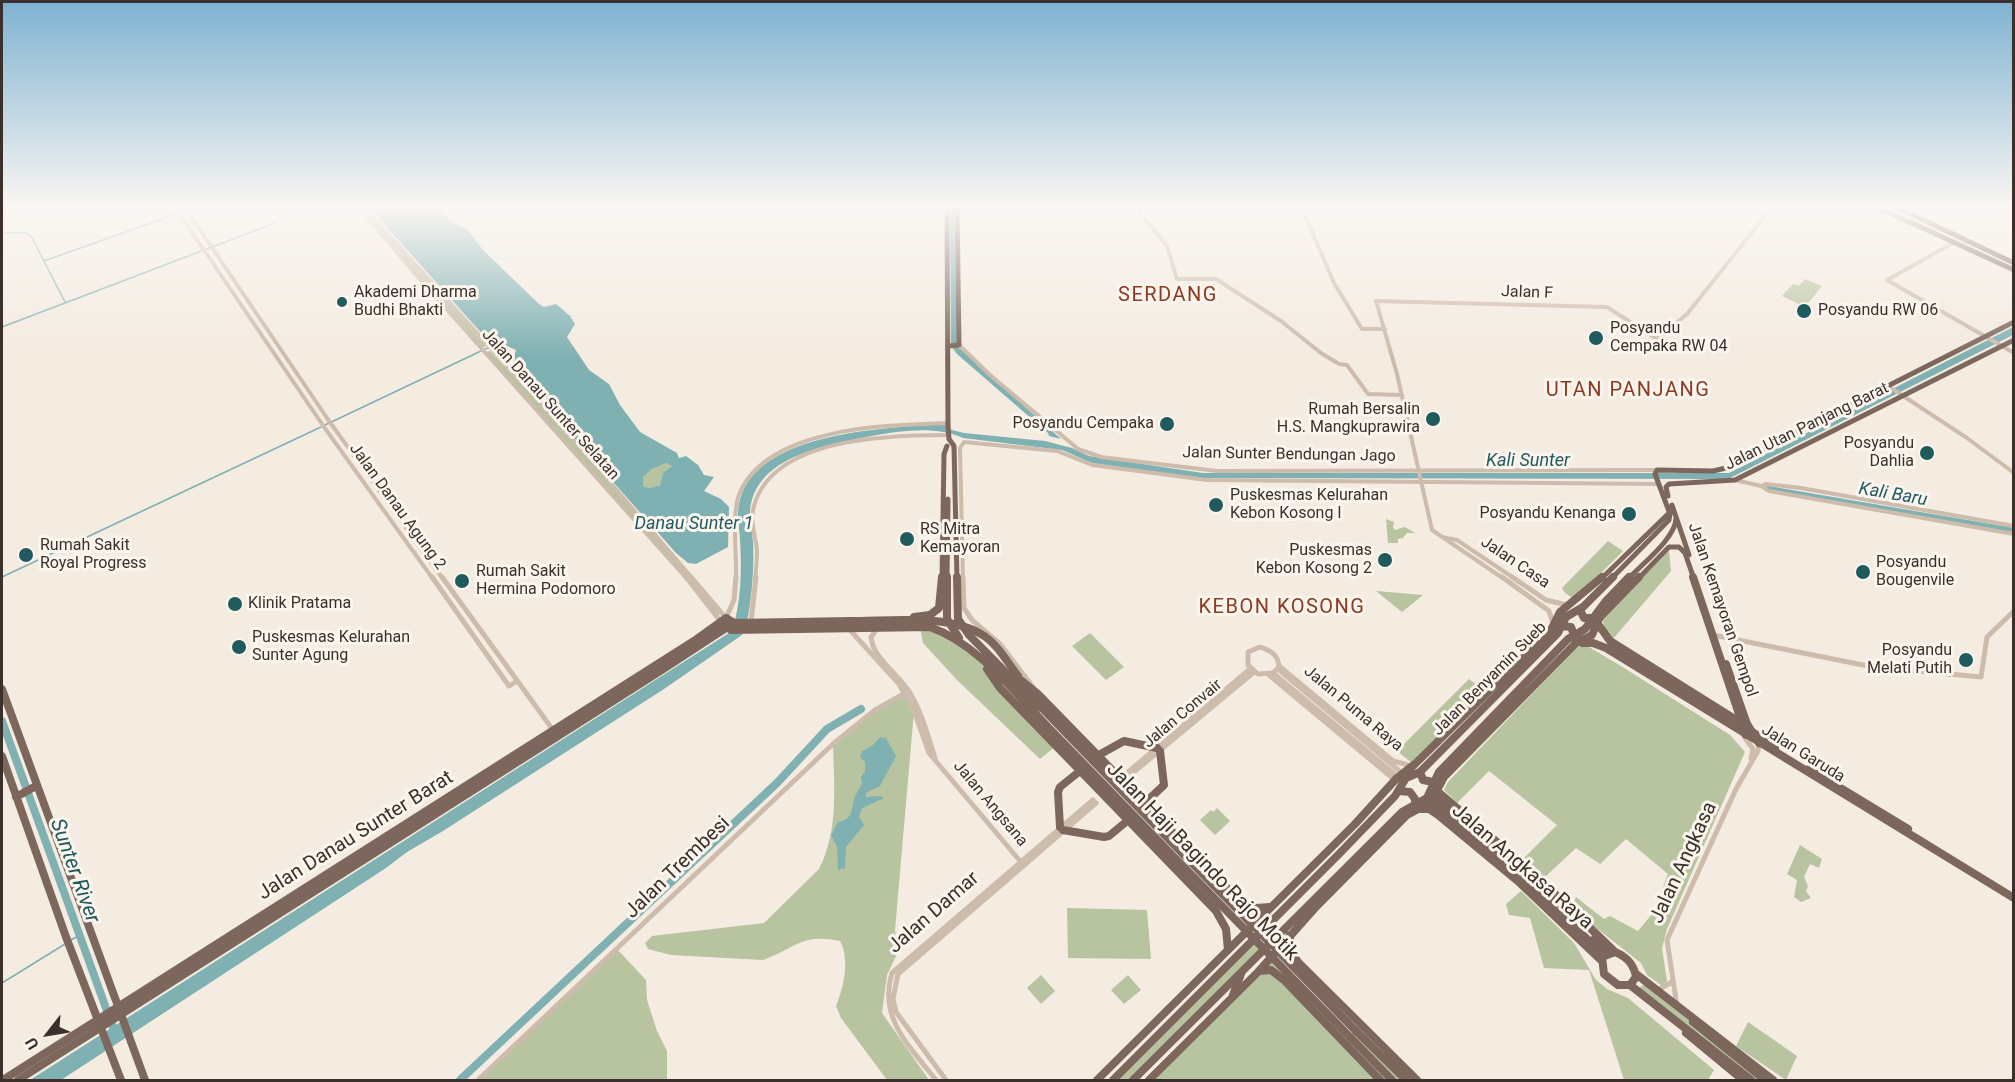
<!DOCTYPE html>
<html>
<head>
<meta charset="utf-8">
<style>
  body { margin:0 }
  #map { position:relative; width:2015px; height:1082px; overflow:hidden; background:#f4ebe1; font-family:Roboto,sans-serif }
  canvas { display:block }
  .frame { position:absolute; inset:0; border:3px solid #3b302b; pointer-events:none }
  .north { position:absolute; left:18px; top:1004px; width:60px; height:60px; -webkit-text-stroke:4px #fbf5ee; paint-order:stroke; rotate:239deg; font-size:16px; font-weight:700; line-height:24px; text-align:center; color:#3b302b }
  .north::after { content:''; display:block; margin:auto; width:21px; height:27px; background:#3b302b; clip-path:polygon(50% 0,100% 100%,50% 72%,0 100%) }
</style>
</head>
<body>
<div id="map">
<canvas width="2015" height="1082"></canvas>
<div class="frame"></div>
<div class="north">U</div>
</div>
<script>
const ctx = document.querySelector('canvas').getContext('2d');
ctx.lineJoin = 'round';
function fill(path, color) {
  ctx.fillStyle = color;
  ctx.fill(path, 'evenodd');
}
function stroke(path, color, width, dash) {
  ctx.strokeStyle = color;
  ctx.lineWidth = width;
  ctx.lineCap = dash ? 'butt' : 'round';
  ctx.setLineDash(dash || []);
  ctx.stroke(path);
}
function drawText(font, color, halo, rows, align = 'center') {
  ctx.font = font + ' Roboto,sans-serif';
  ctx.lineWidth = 6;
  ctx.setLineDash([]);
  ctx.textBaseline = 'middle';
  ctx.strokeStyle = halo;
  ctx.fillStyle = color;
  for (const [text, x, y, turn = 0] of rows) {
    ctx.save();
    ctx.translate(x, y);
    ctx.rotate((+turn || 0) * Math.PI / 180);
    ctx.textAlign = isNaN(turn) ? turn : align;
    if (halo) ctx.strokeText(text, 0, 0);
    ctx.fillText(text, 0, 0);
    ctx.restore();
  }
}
const green = new Path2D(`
  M358,206H363L486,346L482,348Z
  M1805,279L1822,286L1805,307L1782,296L1793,284L1799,286Z
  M490,351L563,429L721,613L717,616L661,548L485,352Z
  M667,463L672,464V466L663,474L660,485L649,488L642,486L643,477L652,469Z
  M1386,519L1394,522L1393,527L1395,530L1405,527L1415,533H1407L1403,538L1398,539V543H1388Z
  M1608,541L1623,551L1578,596L1573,598L1565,593L1562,588Z
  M1669,551L1671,571L1613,639L1604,629L1603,618Z
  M1376,591L1423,595L1402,612Z
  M920,627L950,634L987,668L1056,746L1040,759L957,680L923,643Z
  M1090,633L1124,667L1106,680L1072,646Z
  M1577,647H1589L1621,666L1730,735L1745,752L1667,929L1662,948L1667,981L1662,986L1647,975L1641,963L1571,908L1576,897L1604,919L1610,916L1638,931L1662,902L1661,892L1668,874L1626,839L1600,864L1576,848L1544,878L1524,858L1557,825L1489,771L1457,803L1444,790L1448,782Z
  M1469,679L1484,690L1412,763L1397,751Z
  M905,693L914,711L895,930L898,952L887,975L882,1013L929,1080H887L841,1018L836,1006C844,987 850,959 840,941C800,933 797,948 763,960L671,955L648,949L645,943L652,936L764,923L819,869C839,830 834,786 833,744L849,729Z
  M1217,808L1230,821L1215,835L1200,820L1211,810L1213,812Z
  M1800,845L1822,859L1819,868L1810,864L1804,877L1808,886L1806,891L1811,898L1801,902L1794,897L1797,880L1787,874Z
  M1521,891L1574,943L1596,980L1607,989L1628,998L1714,1070L1708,1080H1624L1589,970L1544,968L1530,918L1509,915L1506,904Z
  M1067,908L1147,910L1151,959L1068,958Z
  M1253,938L1264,949L1133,1080H1114Z
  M617,949L646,980L647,1000L657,1031L667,1051V1080H478Z
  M1271,956L1350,1037L1356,1031L1406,1080H1153Z
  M1041,975L1055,991L1041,1004L1027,988Z
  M1128,975L1141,990L1124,1004L1111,990Z
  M1645,984L1764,1080H1751L1639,988Z
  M1748,1022L1797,1056L1786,1080L1736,1046Z`);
const water = new Path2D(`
  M368,206H437L452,223L467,229L483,250L539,304L544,307L556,304L570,316L575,324L567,337L589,370L609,384L620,405L640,432L677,453L679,458L686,456L698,465L704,475L714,477L704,491L721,499L729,507L728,547L696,564L688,563L676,553L528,386L513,360L516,350L484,336ZM667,463L672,466L663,473L660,485L649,488L643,486V477L652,469Z
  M950,206H954L957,346L1061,439L1049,436L1048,433L957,354L951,346Z
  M2013,327V335L1728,479L1199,478L1092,463L1062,450L963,438C934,424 892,432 861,438C819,447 752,459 750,514C750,523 752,532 753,541C754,556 753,572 752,587C750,603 749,621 742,635L664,689L443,831L407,852L386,868L61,1080H30L732,631C741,604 742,570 740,540C740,531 737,522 738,513C742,431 887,428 945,424L948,429L964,433L1045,441L1072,448L1089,456L1203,473H1729Z
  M880,737L886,738L896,756L880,786L867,792L865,797L881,796L884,798L862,808L859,817L864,825L846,847L845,868L838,870L837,847L831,835L838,822C854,820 851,808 855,796C857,792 861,787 862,783L861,777L865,771V762L860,757L862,751L873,745Z`);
const stream = new Path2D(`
  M2,233H25L31,236L65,302
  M44,261L176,214
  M2,327L275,223
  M485,349L500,343
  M325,425L481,351
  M2,577L321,427
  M71,940L80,935
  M2,983L65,944`);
const riverFar1 = new Path2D(`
  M1768,489L2014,531`);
const river = new Path2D(`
  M2,721L115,1033
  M460,1080L777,783L827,729L861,709`);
const minorFar1 = new Path2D(`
  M174,206L324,427L433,579
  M184,206L329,421L443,579
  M358,206L417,276L687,579
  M363,206L584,452L693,579
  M1138,206L1140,213L1167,246L1177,279H1216L1281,321L1321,353L1339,364L1347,365L1368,394L1401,395
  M1301,206L1334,283L1362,329H1385
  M1887,280L2014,353
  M1887,280L1955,242
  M959,345L990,375L1078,449L1101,457L1217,471L1657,470
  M1888,386L1967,438L2014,473
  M1735,480L1761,486L1766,484L1801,488L2014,526
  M1761,486L1769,491L2014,534
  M1442,537L1457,540L1515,579
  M736,579C737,556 731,511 740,492C769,427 887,425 948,423
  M755,579C756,570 757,560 757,551C756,537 749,520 754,506C773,437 890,435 948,435
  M963,579L960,448L964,442L1057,451L1092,465L1207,480L1659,484
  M1504,579L1432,530L1397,374L1376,301L1607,307L1657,339L1687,314L1773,206`);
const minor = new Path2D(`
  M432,577L509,686L517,681
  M442,577L553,730
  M686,577L721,622
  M691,577L726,618L734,600L736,577
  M963,577L964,608L972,620L1000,644L1033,687
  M1502,577L1549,611L1553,623
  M1512,577L1546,600L1567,605
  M751,622L756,577
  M849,629L899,684L914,711L929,753L1020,861
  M877,629L871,637C873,659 899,674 910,693C922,713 928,736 935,758
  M1713,635L1873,667L1981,677L1987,637L2014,611
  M1260,647C1272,651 1278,655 1279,667L1273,673L1258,674L1248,665V652Z
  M1279,666L1393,761L1412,766
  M1278,669L1402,773
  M1273,673L1398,777
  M1269,675L1395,780
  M1743,735L1753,749L1751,759
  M1127,773L1250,669
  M1129,776L1254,672
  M1656,991L1672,982
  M1677,1006L1667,940L1736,789L1758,751L1759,743
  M478,1080L833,744L875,710L909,691
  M936,1080C910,1047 878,1018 892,973L1093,800
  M946,1080L896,1012L893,999L898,974L1096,803`);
const majorFar1 = new Path2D(`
  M947,206L948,425L949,439L954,446L957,579
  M1875,206L2014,270
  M1894,206L2014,263
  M949,346L959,345L957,206
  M1668,496L1666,487L1669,484L1735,480L2014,340
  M1672,505L1689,555
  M942,579L944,454L947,446
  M947,579L948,499
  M1601,579L1668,514
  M1611,579L1669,520L1670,514L1655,474L1657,470L1713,471L1726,468L2014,322
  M1628,579C1642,564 1676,538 1676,518
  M1638,579L1669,547H1679L1685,553L1694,579`);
const major = new Path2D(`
  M947,577V619L959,638
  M957,577L958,619L969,635L1041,708
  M1693,577L1746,735
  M1580,610L1584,618H1592
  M914,617L930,615L939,608L942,577
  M1598,624L1610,641L1741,723
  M724,625L731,630L930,627C978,644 1013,691 1048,727C1091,771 1133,815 1176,859
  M1562,626L1571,627L1574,635
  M1582,643H1593L1606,648L2014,898
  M1726,664L1747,724L1759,743
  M987,669L1000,688L1216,911L1226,929L1228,950
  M1022,681L1038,694L1238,899L1256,908L1270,907
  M2,689L145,1080
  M1038,704L1184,855
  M1754,733L1775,748
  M2,756L66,937L121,1080
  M1097,756L1124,741L1157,748
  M1809,769L1908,829
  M1420,772L1423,780L1433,782
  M1399,791L1410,792L1415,799V804
  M1437,791L1531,871L1615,952
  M1435,796L1572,916
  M16,797L36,786
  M1431,802L1523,879L1604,955
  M1145,803L1164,785L1160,751
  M1419,809H1429L1438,815L1520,883L1601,960
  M1060,827L1058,792L1060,787L1080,771
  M1063,830L1104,837L1109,836L1127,821
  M1290,935V949L1298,962L1417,1080
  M1595,938L1610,952
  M1615,952C1627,957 1634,964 1636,977L1630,985H1618L1604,974L1602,957Z
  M1259,971L1271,970L1284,980L1380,1080
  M1636,974L1773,1080
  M1630,985L1751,1080
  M1233,995L1241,974
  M1693,1022L1765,1080
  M1356,1031L1406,1080
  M1686,1033L1743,1080
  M1350,1037L1392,1080
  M3,1080L694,641L726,618L734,623L851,621
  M18,1080L662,670L723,630L730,622
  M1097,1080L1355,824L1396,779L1415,764L1551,630L1560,612L1602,577
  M1113,1080L1339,854L1395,796L1406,778L1420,772L1558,633L1566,617L1583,607L1613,577
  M1133,1080L1402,812L1427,798L1439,772L1568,639L1585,629L1606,601L1629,577
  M1149,1080L1259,971L1314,909L1407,815L1431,802L1444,777L1576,643L1592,635L1600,617L1639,577`);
const majorBridge = new Path2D(`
  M851,621C889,621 948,614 981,634C997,643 1007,662 1018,676
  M1184,855L1356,1031
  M1176,859L1350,1037`);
const markers = [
  [342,302,6,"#1f5a5e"],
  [1804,311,8,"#1f5a5e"],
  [1596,338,8,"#1f5a5e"],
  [1433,419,8,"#1f5a5e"],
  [1167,424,8,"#1f5a5e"],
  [1927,453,8,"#1f5a5e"],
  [1216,505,8,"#1f5a5e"],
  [1629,514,8,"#1f5a5e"],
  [907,539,8,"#1f5a5e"],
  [26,555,8,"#1f5a5e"],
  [1385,560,8,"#1f5a5e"],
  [1863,572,8,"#1f5a5e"],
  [462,581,8,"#1f5a5e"],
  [235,604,8,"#1f5a5e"],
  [239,647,8,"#1f5a5e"],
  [1966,660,8,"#1f5a5e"]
];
const poiNames = [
  ["Akademi Dharma",354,293],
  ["Budhi Bhakti",354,311],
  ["Posyandu RW 06",1818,311],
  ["Posyandu",1610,329],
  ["Cempaka RW 04",1610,347],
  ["Rumah Bersalin",1420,410,"right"],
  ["H.S. Mangkuprawira",1420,428,"right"],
  ["Posyandu Cempaka",1154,424,"right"],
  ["Posyandu",1914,444,"right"],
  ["Dahlia",1914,462,"right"],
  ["Puskesmas Kelurahan",1230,496],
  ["Kebon Kosong I",1230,514],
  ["Posyandu Kenanga",1616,514,"right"],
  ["RS Mitra",920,530],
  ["Kemayoran",920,548],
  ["Rumah Sakit",40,546],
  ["Royal Progress",40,564],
  ["Puskesmas",1372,551,"right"],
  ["Kebon Kosong 2",1372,569,"right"],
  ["Posyandu",1876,563],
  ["Bougenvile",1876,581],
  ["Rumah Sakit",476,572],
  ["Hermina Podomoro",476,590],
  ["Klinik Pratama",248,604],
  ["Puskesmas Kelurahan",252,638],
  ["Sunter Agung",252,656],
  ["Posyandu",1952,651,"right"],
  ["Melati Putih",1952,669,"right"]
];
const streetNames = [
  ["Jalan F",1527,293,2],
  ["Jalan Danau Sunter Selatan",550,405,48],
  ["Jalan Utan Panjang Barat",1807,427,-26],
  ["Jalan Sunter Bendungan Jago",1289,455,1],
  ["Jalan Danau Agung 2",397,507,54],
  ["Jalan Casa",1515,563,34],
  ["Jalan Kemayoran Gempol",1722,610,71],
  ["Jalan Benyamin Sueb",1490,679,-45],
  ["Jalan Puma Raya",1353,709,40],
  ["Jalan Convair",1183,714,-40],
  ["Jalan Garuda",1803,754,32],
  ["Jalan Angsana",990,804,50]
];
const waterNames = [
  ["Kali Sunter",1528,461],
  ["Kali Baru",1893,495,10],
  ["Danau Sunter 1",694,524]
];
const quarterNames = [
  ["SERDANG",1168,296],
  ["UTAN PANJANG",1628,391],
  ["KEBON KOSONG",1282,608]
];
const nearStreetnames = [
  ["Jalan Danau Sunter Barat",356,836,-32],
  ["Jalan Haji Bagindo Rajo Motik",1202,862,46],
  ["Jalan Angkasa",1684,863,-65],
  ["Jalan Angkasa Raya",1522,867,41],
  ["Jalan Trembesi",678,868,-44],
  ["Jalan Damar",934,913,-41]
];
const nearWaternames = [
  ["Sunter River",74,871,70]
];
fill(green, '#b8c4a0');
fill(water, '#7fb0b2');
stroke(stream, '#7fb0b2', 1.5);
stroke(riverFar1, '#7fb0b2', 6);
stroke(river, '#7fb0b2', 8);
stroke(minorFar1, '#cdbbac', 4);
stroke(minor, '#cdbbac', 5);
stroke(majorFar1, '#7d675c', 5);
stroke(major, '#7d675c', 8);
stroke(majorBridge, '#7d675c', 8);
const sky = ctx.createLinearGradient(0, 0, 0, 357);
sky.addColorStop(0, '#7eb2d2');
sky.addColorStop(0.58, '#faf6f2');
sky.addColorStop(1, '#faf6f200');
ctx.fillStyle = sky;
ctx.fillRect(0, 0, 2015, 357);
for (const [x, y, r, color] of markers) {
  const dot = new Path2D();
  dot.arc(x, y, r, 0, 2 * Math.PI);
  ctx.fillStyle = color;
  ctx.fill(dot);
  stroke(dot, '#fbf5ee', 2);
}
drawText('16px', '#3b302b', '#fbf5ee', poiNames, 'left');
drawText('16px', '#3b302b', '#fbf5ee', streetNames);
drawText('italic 18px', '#1f5a5e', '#fbf5ee', waterNames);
ctx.letterSpacing = '1.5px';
drawText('20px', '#8c3b22', '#fbf5ee', quarterNames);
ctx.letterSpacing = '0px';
drawText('20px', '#3b302b', '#fbf5ee', nearStreetnames);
drawText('italic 21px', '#1f5a5e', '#fbf5ee', nearWaternames);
</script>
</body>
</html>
